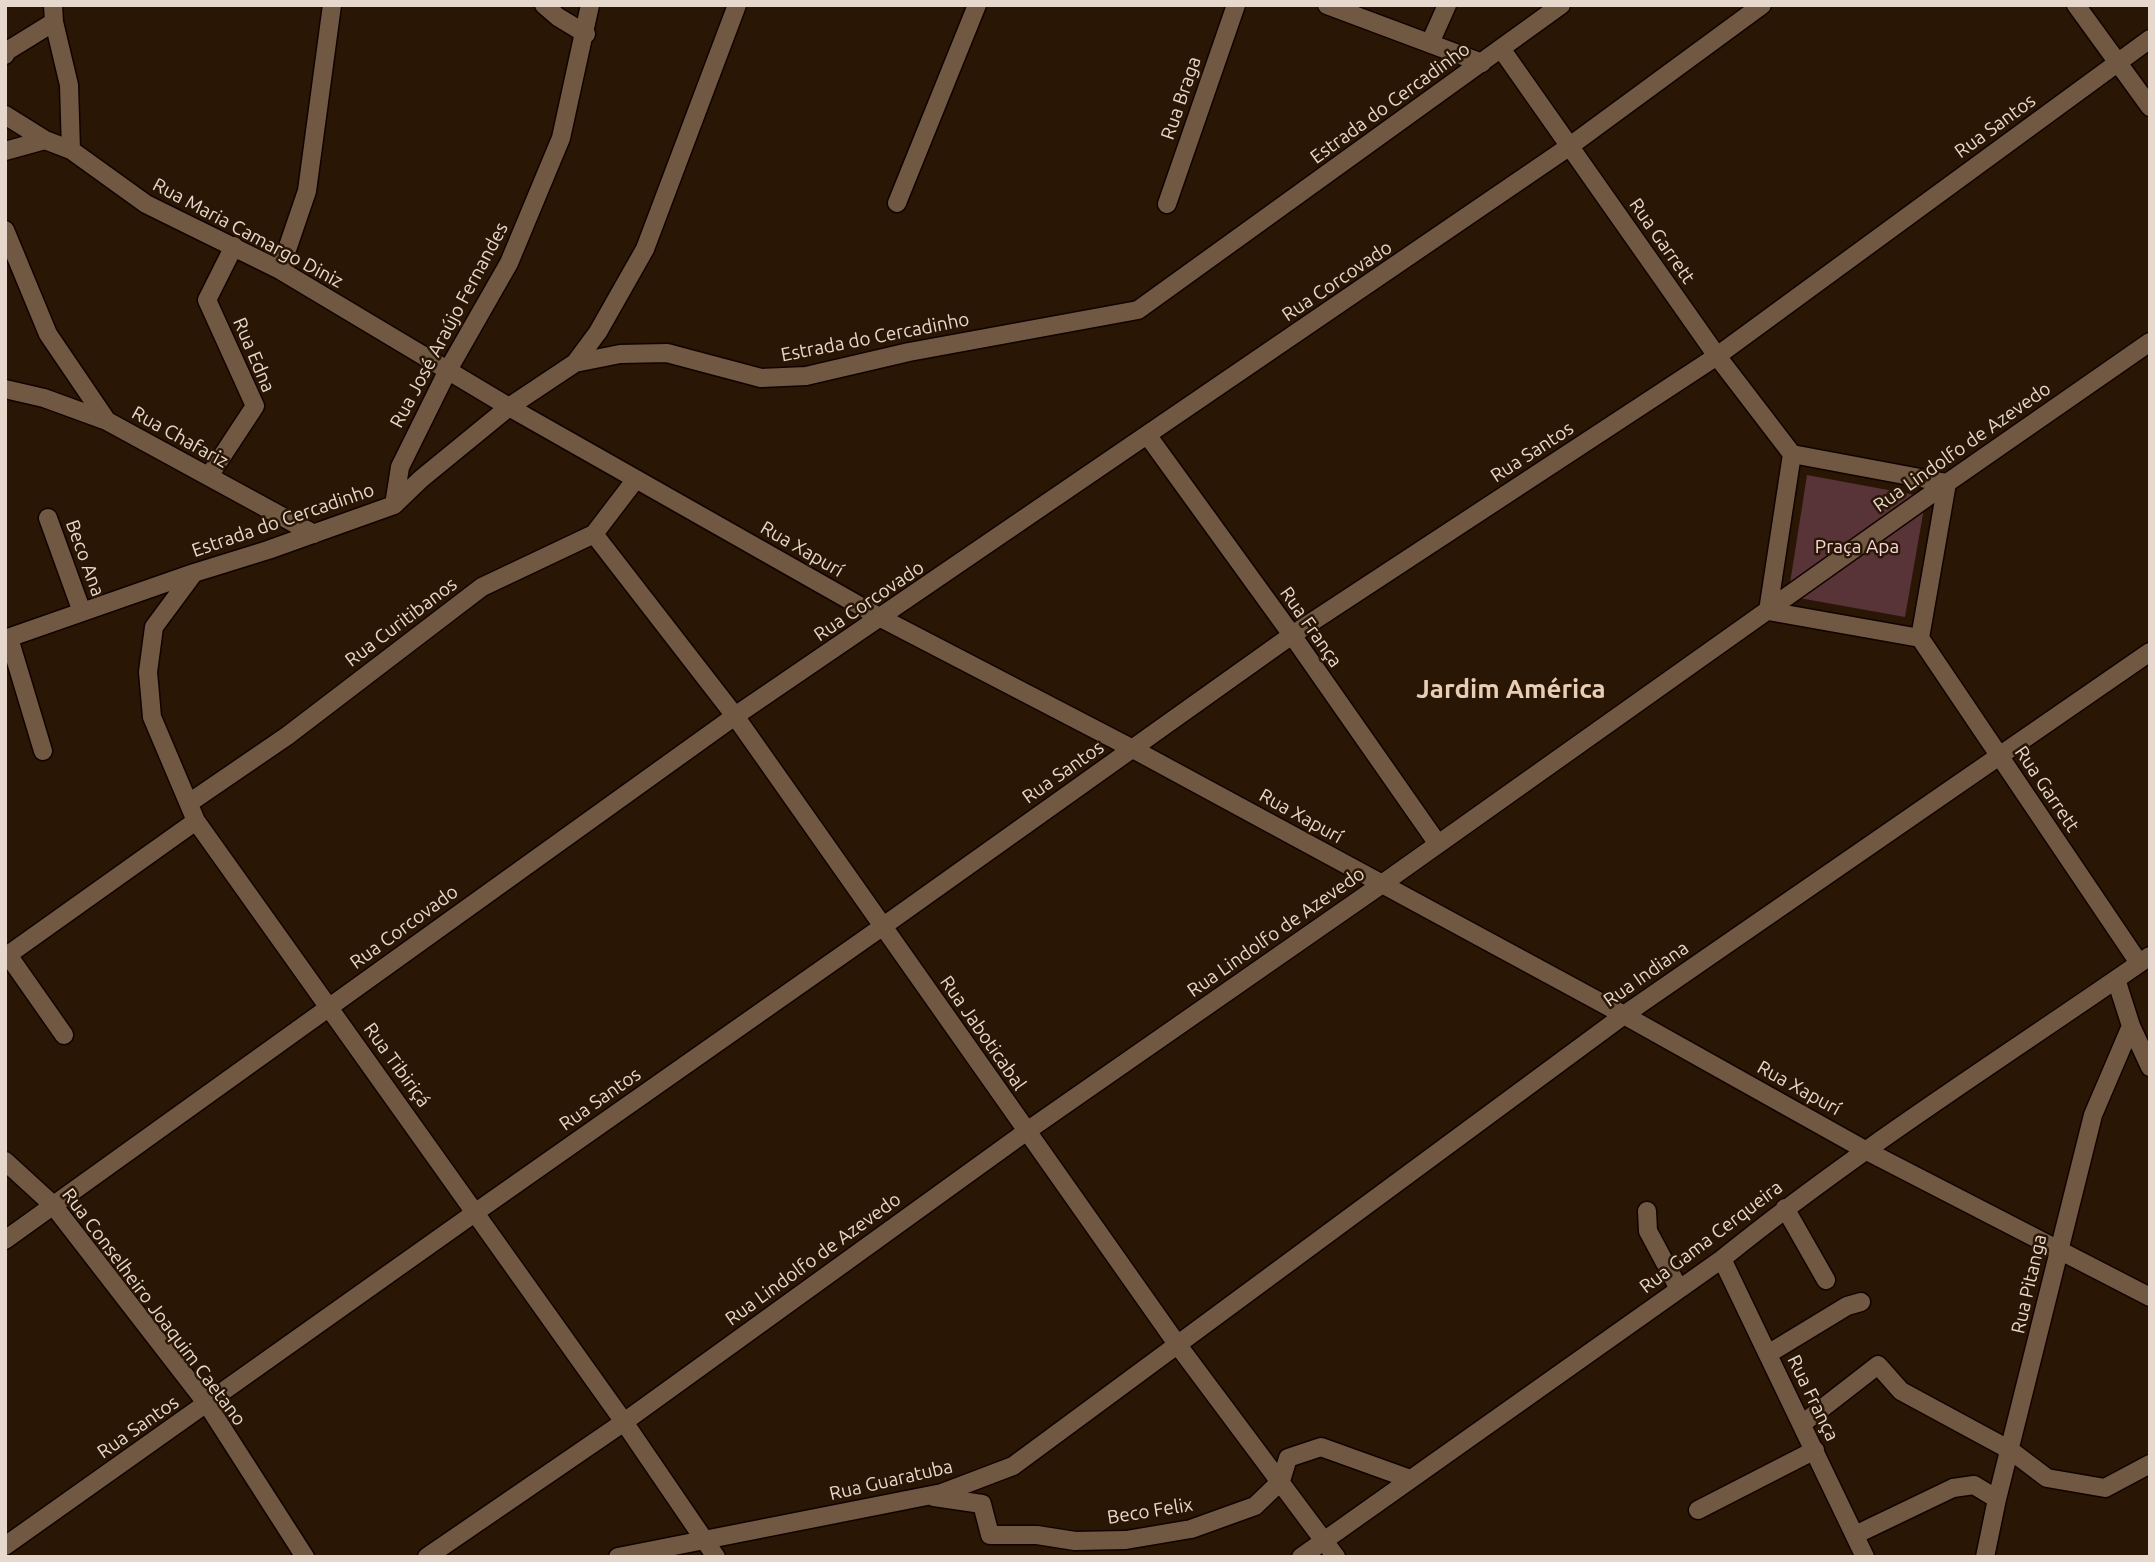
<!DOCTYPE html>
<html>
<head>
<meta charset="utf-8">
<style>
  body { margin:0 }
  #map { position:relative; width:2155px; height:1562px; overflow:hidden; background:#2a1604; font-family:Ubuntu,sans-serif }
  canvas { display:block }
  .frame { position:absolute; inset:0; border:7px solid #e6d8cd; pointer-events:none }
</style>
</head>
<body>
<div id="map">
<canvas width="2155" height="1562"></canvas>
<div class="frame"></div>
</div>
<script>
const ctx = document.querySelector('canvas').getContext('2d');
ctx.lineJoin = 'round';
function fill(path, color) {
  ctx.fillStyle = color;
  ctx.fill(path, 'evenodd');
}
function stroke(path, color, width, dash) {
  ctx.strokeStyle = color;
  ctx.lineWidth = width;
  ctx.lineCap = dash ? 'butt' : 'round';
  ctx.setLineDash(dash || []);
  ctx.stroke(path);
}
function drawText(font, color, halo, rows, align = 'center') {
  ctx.font = font + ' Ubuntu,sans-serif';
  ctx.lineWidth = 5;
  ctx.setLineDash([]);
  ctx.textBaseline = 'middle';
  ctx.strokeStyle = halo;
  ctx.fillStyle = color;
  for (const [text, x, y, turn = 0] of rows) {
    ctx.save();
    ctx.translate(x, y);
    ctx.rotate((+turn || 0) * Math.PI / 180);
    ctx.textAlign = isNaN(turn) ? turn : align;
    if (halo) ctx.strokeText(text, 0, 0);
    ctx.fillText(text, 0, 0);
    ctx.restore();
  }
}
const green = new Path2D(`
  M1807,475L1926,497L1905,617L1788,596Z`);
const minor = new Path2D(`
  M53,5L54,22L69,85L71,150
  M544,5L558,17L586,34
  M1327,5L1482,63
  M2076,5L2150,107
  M1430,43L1447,5
  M1502,50L1717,356L1792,454
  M5,55L7,51L54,22
  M5,115L45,140L71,150L146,204L280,270L509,407L881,618L1133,749L1624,1015L1865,1150L2150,1297
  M5,151L45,140
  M897,203L977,5
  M1167,204L1236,5
  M5,230L48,334L107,421L314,534
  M280,270L307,191L332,5
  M575,363L598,332L645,249L737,5
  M5,389L44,398L107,421
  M1148,436L1292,635L1438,844
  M1792,454L1947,483L1920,638L1768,611Z
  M209,476L255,406L207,300L234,246
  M394,505L400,467L448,370L509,263L561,138L590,5
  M48,518L82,612
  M594,534L735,716L1177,1344L1336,1557
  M194,573L154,627L148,672L152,717L196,821L624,1422L716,1557
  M9,638L43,751
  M1920,638L2139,963
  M5,639L194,573L268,550L394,505L421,479L509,407L575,363L620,354L667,353L761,378L806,376L909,352L1138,310L1561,5
  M189,803L287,736L482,587L594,534L636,479
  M8,955L64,1035
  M5,957L196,821
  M2116,979L2131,1026L2150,1067
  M5,1161L53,1205L207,1404L305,1557
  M1785,1208L1826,1280
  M1647,1211L1648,1231L1679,1289
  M5,1240L735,716L1570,146L1762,5
  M1722,1259L1865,1557
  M1768,1354L1847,1306L1861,1302
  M1802,1424L1878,1365L1901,1391L2010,1450L2047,1478L2105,1488L2150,1464
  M934,1497L982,1504L990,1535H1037L1075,1541L1126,1540L1191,1529L1255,1506L1281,1481L1288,1458L1321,1447L1410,1479
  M1698,1510L1815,1450
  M1855,1535L1953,1488L1974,1485L1997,1499
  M5,1546L476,1212L882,927L1292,635L1717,356L2150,39
  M427,1557L624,1422L1027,1131L1382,884L1947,483L2150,342
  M618,1557L942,1493L1013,1466L1624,1015L2150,652
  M1301,1557L1722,1259C1858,1149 2006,1056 2150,956
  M1985,1557L1997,1499L2093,1115L2131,1026`);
const streetNames = [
  ["Rua Braga",1181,98,-71],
  ["Estrada do Cercadinho",1390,103,-36],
  ["Rua Santos",1995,126,-36],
  ["Rua Maria Camargo Diniz",248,233,28],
  ["Rua Garrett",1662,241,55],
  ["Rua Corcovado",1337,281,-34],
  ["Rua José Araújo Fernandes",449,325,-62],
  ["Estrada do Cercadinho",875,337,-11],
  ["Rua Edna",254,355,67],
  ["Rua Chafariz",180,437,29],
  ["Rua Lindolfo de Azevedo",1962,447,-35],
  ["Rua Santos",1532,452,-33],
  ["Estrada do Cercadinho",283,520,-19],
  ["Rua Xapurí",802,549,30],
  ["Beco Ana",85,558,70],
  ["Rua Corcovado",869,601,-34],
  ["Rua Curitibanos",401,622,-37],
  ["Rua França",1311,627,55],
  ["Rua Santos",1063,772,-35],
  ["Rua Garrett",2047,789,56],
  ["Rua Xapurí",1301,816,29],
  ["Rua Corcovado",404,927,-36],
  ["Rua Lindolfo de Azevedo",1276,932,-35],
  ["Rua Indiana",1646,974,-35],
  ["Rua Jaboticabal",983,1033,55],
  ["Rua Tibiriçá",397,1065,54],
  ["Rua Xapurí",1799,1088,29],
  ["Rua Santos",600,1099,-35],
  ["Rua Gama Cerqueira",1711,1237,-37],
  ["Rua Lindolfo de Azevedo",813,1259,-36],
  ["Rua Pitanga",2029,1284,-77],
  ["Rua Conselheiro Joaquim Caetano",154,1307,53],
  ["Rua França",1813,1398,64],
  ["Rua Santos",138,1427,-35],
  ["Rua Guaratuba",891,1480,-13],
  ["Beco Felix",1150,1511,-9]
];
const parkNames = [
  ["Praça Apa",1857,547]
];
const districtNames = [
  ["Jardim América",1511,689]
];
fill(green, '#583337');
stroke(minor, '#110300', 21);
stroke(minor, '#705843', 18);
drawText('19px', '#e6d8cd', '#2a1604', streetNames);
drawText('19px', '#f7d7da', '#2a1604', parkNames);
drawText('bold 26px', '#e9ceb6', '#2a1604', districtNames);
</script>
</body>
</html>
